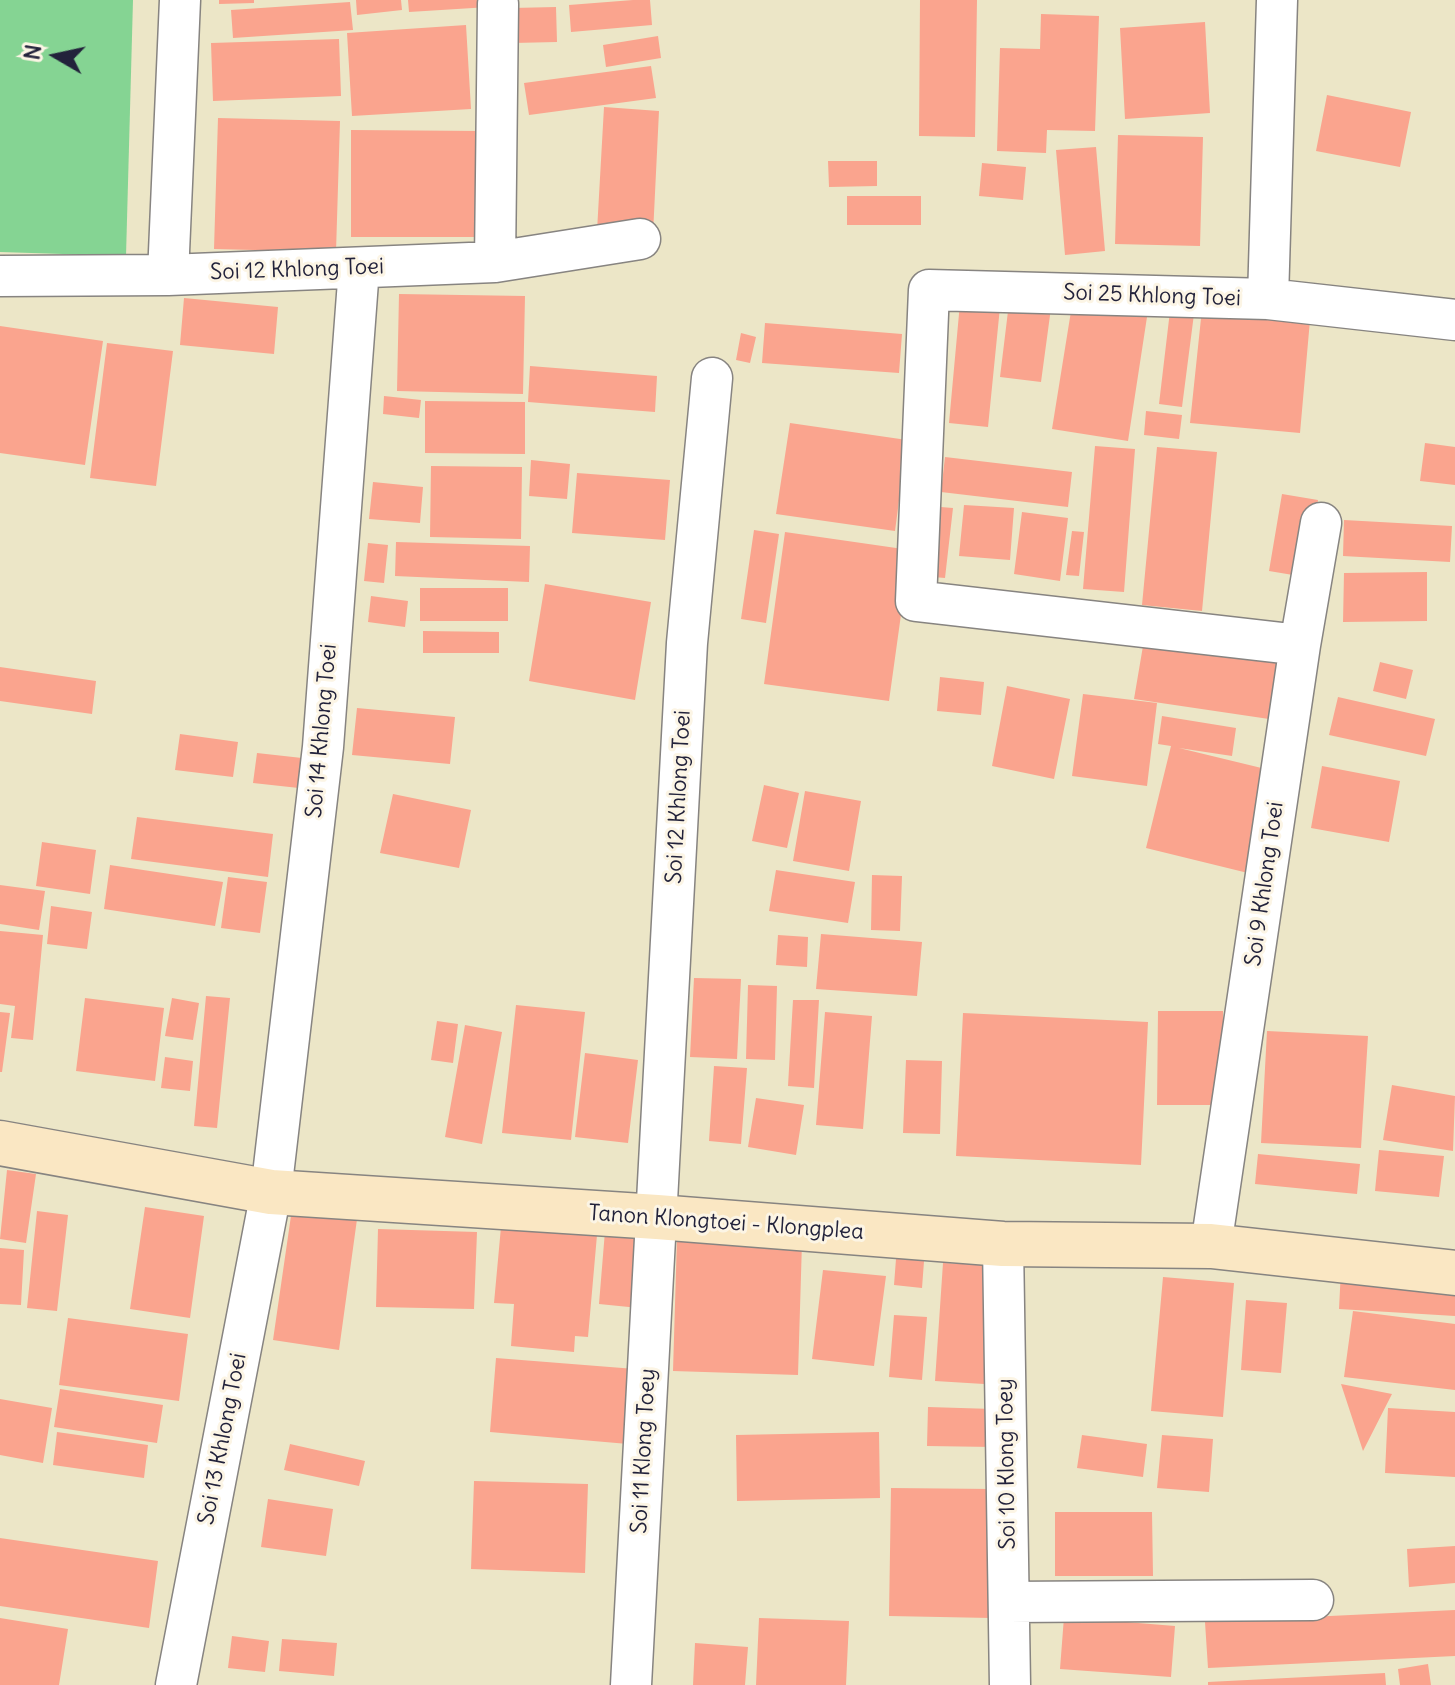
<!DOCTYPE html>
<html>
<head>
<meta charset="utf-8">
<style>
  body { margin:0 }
  #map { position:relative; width:1455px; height:1685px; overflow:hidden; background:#ece6c7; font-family:Delius,sans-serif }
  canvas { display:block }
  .north { position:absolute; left:16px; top:16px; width:80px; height:80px; -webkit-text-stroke:6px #fcf5e5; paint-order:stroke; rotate:279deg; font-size:22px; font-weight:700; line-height:32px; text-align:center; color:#22223b }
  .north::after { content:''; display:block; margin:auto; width:28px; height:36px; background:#22223b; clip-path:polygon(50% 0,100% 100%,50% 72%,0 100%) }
</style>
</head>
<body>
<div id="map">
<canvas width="1455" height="1685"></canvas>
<div class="north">N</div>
</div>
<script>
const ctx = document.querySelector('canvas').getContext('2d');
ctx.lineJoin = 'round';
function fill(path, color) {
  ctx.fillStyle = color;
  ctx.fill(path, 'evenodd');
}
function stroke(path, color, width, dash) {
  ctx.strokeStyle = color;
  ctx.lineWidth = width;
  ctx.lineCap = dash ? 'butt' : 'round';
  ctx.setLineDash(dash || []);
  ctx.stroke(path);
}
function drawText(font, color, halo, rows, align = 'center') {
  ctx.font = font + ' Delius,sans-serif';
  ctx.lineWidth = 6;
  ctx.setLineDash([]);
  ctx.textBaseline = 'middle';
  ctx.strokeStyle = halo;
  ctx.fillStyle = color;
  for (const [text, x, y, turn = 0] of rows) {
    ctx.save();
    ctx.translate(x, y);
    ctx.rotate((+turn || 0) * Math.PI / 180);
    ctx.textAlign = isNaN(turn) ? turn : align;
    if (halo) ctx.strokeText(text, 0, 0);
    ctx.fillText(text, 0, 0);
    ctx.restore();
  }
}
const green = new Path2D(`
  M0,0H133L126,256L0,252Z`);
const building = new Path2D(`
  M219,0H254V3L219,4Z
  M356,0H401L402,10L357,15Z
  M408,0H489V7L409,12Z
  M633,0H650L652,25L571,32L569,5Z
  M920,0H977L975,137L919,136Z
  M350,2L353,30L233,38L231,10Z
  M556,7L557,42L513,43L512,8Z
  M1041,14L1099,16L1095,131L1047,130L1046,153L997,151L1000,48L1040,49Z
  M1205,22L1210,113L1125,119L1120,28Z
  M466,25L471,109L352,116L347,33Z
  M658,36L661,58L606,67L603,45Z
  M339,39L341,96L213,101L211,43Z
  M651,66L656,98L529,115L524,83Z
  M1327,95L1411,112L1400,167L1316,151Z
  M604,107L659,111L653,234L597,231Z
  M218,118L340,121L336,252L214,249Z
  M351,130L481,131V237H351Z
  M1118,135L1203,137L1200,246L1115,244Z
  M1096,147L1105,251L1065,255L1056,150Z
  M828,161H877V186L829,187Z
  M982,163L1026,167L1023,200L979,196Z
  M847,196H921V225H847Z
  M399,294L525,296L523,394L397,391Z
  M184,298L278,307L274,354L180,345Z
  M960,303L1000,307L988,427L949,423Z
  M1009,303L1051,308L1041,382L1000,377Z
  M1072,305L1147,317L1128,441L1052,429Z
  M1202,309L1310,320L1300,433L1190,423Z
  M1170,311L1194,314L1182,407L1159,404Z
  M765,323L902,334L899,373L762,363Z
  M0,326L103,341L85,465L0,453Z
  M741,333L756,337L750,363L736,360Z
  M107,343L173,351L156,486L90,478Z
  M530,366L657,376L655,412L528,402Z
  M384,396L421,400L419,418L383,414Z
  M425,401L525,402V454L425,453Z
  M1146,411L1182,415L1179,439L1144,435Z
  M790,423L907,440L895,531L776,514Z
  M1425,443L1455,447V485L1420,481Z
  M1095,446L1135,449L1124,592L1083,589Z
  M1157,447L1217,452L1202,611L1142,605Z
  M945,457L1072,472L1068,507L941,492Z
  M531,460L570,464L567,499L529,496Z
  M431,466L522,467L521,539L430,537Z
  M577,473L670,480L665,540L572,533Z
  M373,482L423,487L420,523L369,519Z
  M1282,494L1318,500L1305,577L1269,571Z
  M964,505L1014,508L1010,560L959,556Z
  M928,506L953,508L945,578L921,576Z
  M1022,512L1068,518L1060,581L1014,574Z
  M1344,520L1452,526L1450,562L1343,556Z
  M754,530L779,534L766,623L741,619Z
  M1072,531L1084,532L1079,576L1066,575Z
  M785,532L910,550L889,701L764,684Z
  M396,542L530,546L529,582L395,576Z
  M368,543L388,545L384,583L364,581Z
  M1427,572V621L1343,622L1344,573Z
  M545,584L651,602L635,700L529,681Z
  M420,588H508V621H420Z
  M371,596L408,601L405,627L368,622Z
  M423,631L499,632V653H423Z
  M1144,640L1279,660L1269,719L1134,699Z
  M1380,662L1413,670L1406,699L1373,691Z
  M0,667L96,681L92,714L0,701Z
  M940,677L984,682L981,715L937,711Z
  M1007,686L1070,699L1054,779L992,766Z
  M1083,694L1157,703L1147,786L1072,776Z
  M1338,697L1435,719L1426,756L1329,735Z
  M357,708L455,717L450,764L352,755Z
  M1162,716L1236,728L1232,756L1179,748L1278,772L1252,874L1146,848L1171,746L1158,744Z
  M180,734L238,742L233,777L175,770Z
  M257,753L311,759L308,789L253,783Z
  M1322,766L1400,781L1389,842L1311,828Z
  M764,785L799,793L787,848L752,841Z
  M805,791L861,801L849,871L793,861Z
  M393,794L471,810L459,868L380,853Z
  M137,817L273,834L268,877L131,859Z
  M42,842L96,850L90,894L36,886Z
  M110,865L223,882L215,926L104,909Z
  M776,870L855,882L848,923L769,911Z
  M872,875L902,876L900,931L871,930Z
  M228,877L267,882L260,933L221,928Z
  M0,885L45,891L39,930L0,924Z
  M51,906L92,912L87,949L47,944Z
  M0,931L43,935L33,1040L11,1038L15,1006L0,1004Z
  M821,934L922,942L917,996L816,989Z
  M778,935L808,937L807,967L776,965Z
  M694,978L741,979L737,1059L690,1057Z
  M748,985L777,986L775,1060L746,1059Z
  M206,996L230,998L217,1128L194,1126Z
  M85,998L164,1008L155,1081L76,1071Z
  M172,998L199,1003L193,1040L165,1036Z
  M793,1000H819L814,1088L788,1086Z
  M516,1005L585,1012L571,1140L502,1133Z
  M1158,1011H1223V1105H1157Z
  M0,1012L10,1013L2,1072H0Z
  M825,1012L872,1016L863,1129L816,1125Z
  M963,1013L1148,1022L1141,1165L956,1156Z
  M437,1021L458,1024L453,1063L431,1060Z
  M465,1025L502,1032L482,1144L445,1137Z
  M1267,1031L1368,1036L1361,1148L1261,1143Z
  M585,1053L638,1060L628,1143L575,1137Z
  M165,1057L193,1061L190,1091L161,1088Z
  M906,1060L942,1061L940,1134L903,1133Z
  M714,1066L747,1068L741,1144L709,1141Z
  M1392,1085L1455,1096L1453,1151L1383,1140Z
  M756,1098L804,1105L796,1155L748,1147Z
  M1379,1150L1444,1156L1439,1197L1375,1191Z
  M1258,1154L1360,1164L1357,1194L1255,1184Z
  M7,1170L36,1174L26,1243L0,1239Z
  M293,1202L358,1212L339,1350L273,1340Z
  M145,1207L204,1216L190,1318L130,1309Z
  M37,1211L68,1215L57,1311L27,1308Z
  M501,1227L597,1235L588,1337L575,1336L574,1352L511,1346L514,1304L494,1303Z
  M378,1229L477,1232L474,1309L376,1307Z
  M605,1231L645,1235L639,1308L599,1304Z
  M677,1238L802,1242L798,1375L673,1371Z
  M897,1246L925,1248L922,1288L894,1285Z
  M0,1248L24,1250L21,1305L0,1304Z
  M943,1263L991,1265L984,1384L935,1381Z
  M823,1270L886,1276L874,1366L812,1359Z
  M1341,1270L1455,1275V1316L1339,1309Z
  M1163,1277L1234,1283L1223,1417L1151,1411Z
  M1246,1300L1287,1303L1281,1373L1241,1370Z
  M1353,1311L1455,1324V1390L1344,1377Z
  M894,1315L927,1317L922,1380L889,1377Z
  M68,1318L188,1334L179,1401L59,1385Z
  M496,1358L635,1369L628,1444L490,1432Z
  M1341,1384L1392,1394L1363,1451Z
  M60,1389L163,1405L157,1443L54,1427Z
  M0,1399L52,1408L43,1463L0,1455Z
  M928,1407L993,1409V1447L927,1446Z
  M1388,1408L1455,1412V1477L1385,1473Z
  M57,1432L148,1445L144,1478L53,1465Z
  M879,1432L880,1498L737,1501L736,1435Z
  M1082,1435L1147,1444L1143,1477L1077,1468Z
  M1162,1435L1213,1439L1209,1492L1157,1488Z
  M290,1444L365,1461L359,1486L284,1470Z
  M474,1481L588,1484L585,1573L471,1569Z
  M891,1488L993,1489L991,1618L889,1616Z
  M268,1499L333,1509L326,1556L261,1547Z
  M1055,1512H1152L1153,1576H1055Z
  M0,1538L158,1561L149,1628L0,1606Z
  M1455,1546V1583L1409,1587L1407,1549Z
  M1455,1610V1656L1208,1668L1205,1622Z
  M1064,1617L1175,1626L1171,1677L1060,1669Z
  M0,1618L68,1629L59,1685H0Z
  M759,1618L849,1621L846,1685H756Z
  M232,1636L269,1641L265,1672L228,1668Z
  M282,1639L337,1643L334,1676L279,1671Z
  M695,1643L748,1647L745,1685H693Z
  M1428,1664L1431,1685H1400L1398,1669Z
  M1385,1673L1386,1685H1208V1682Z`);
const street = new Path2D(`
  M1277,0L1268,299L929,290L916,601L1300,645
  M495,262L498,4
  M168,275L180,0
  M0,276L168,275L495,262L640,239
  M1268,299L1455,320
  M1003,1244L1010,1685
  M1211,1246L1300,645L1321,523
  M1009,1602L1313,1600
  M176,1685L271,1192L323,747L359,268
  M631,1685L687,643L712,378`);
const secondary = new Path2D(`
  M0,1143L271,1192L657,1217L1003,1244L1211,1246L1455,1273`);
const streetNames = [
  ["Soi 12 Khlong Toei",297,270,-2],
  ["Soi 25 Khlong Toei",1152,296,2],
  ["Soi 14 Khlong Toei",322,731,-85],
  ["Soi 12 Khlong Toei",679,797,-87],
  ["Soi 9 Khlong Toei",1265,884,-82],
  ["Tanon Klongtoei - Klongplea",726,1223,4],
  ["Soi 13 Khlong Toei",223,1439,-79],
  ["Soi 11 Klong Toey",644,1451,-87],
  ["Soi 10 Klong Toey",1007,1464,-91]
];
fill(green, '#85d493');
fill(building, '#faa48e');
stroke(street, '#878481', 43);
stroke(secondary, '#878481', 47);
stroke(street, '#fff', 40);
stroke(secondary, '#fae7c3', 44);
drawText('22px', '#22223b', '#fcf5e5', streetNames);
</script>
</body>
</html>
